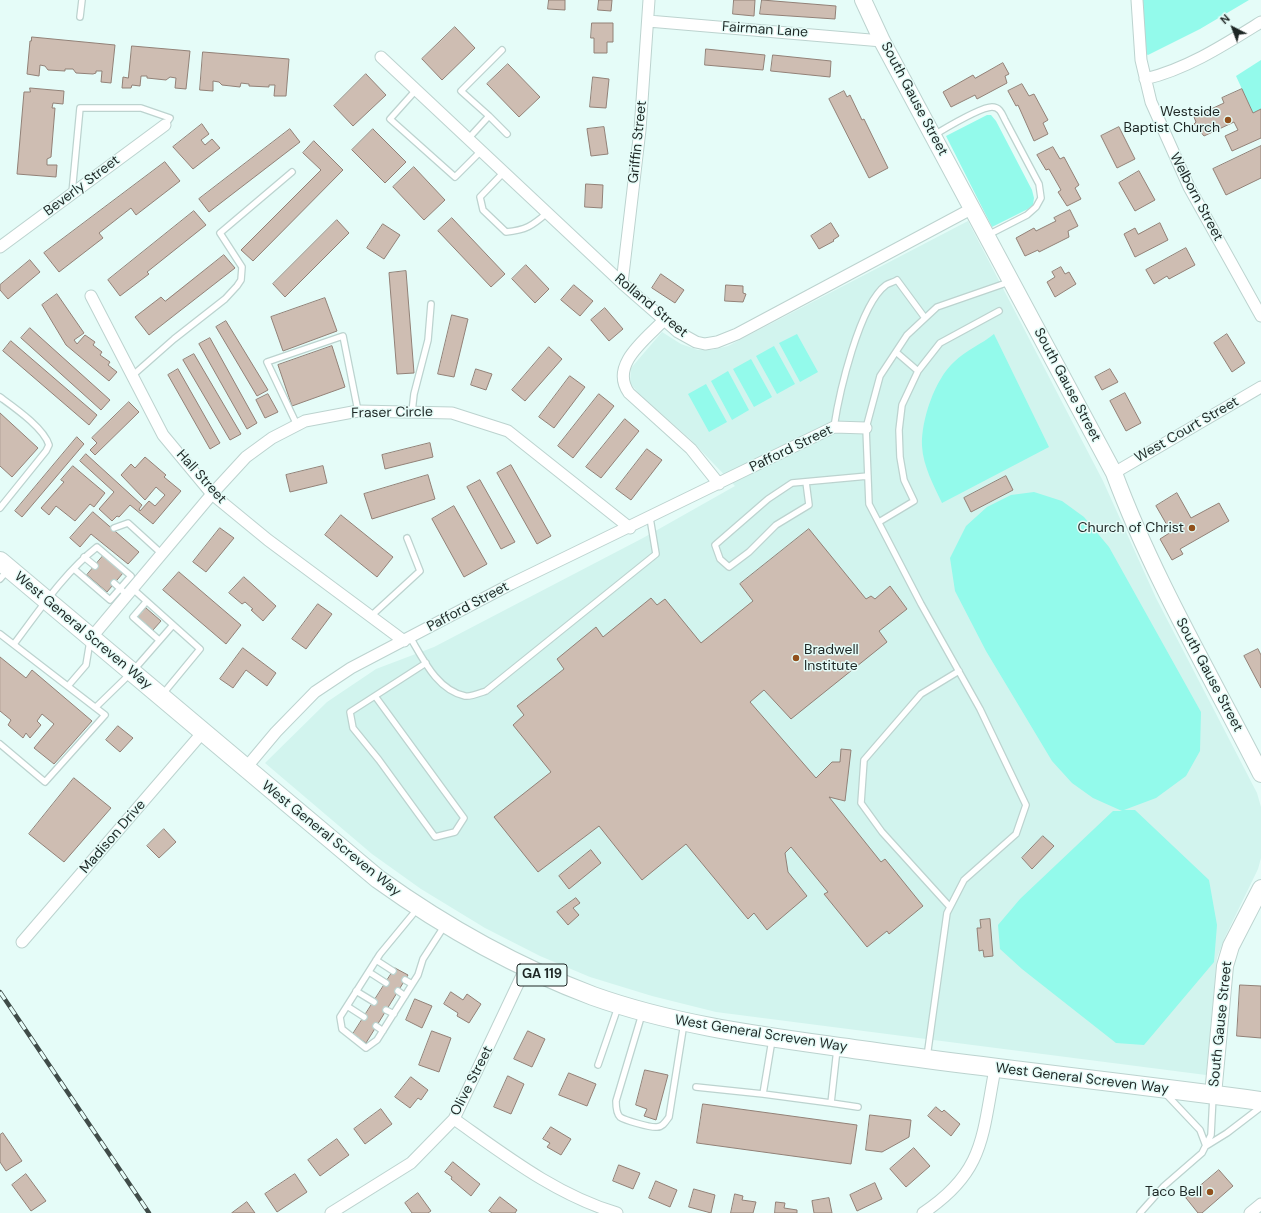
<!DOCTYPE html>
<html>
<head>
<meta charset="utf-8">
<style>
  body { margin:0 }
  #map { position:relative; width:1261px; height:1213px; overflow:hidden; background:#e5fcf8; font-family:"DM Sans",sans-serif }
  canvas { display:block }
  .north { position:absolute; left:1213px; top:8px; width:40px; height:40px; -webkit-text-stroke:3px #e5fcf8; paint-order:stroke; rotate:318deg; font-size:11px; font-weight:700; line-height:16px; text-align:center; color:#1e2725 }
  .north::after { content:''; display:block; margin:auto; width:14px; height:18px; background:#1e2725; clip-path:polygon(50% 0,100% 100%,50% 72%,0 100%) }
</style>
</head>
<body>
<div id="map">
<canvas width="1261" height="1213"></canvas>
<div class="north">N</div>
</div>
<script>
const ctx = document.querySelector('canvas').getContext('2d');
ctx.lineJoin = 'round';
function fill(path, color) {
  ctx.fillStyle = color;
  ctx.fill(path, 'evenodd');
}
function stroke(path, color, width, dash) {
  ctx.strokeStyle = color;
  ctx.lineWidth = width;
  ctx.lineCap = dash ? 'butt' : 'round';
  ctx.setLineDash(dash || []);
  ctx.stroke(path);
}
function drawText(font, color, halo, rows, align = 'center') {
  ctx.font = font + ' "DM Sans",sans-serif';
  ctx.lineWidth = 3;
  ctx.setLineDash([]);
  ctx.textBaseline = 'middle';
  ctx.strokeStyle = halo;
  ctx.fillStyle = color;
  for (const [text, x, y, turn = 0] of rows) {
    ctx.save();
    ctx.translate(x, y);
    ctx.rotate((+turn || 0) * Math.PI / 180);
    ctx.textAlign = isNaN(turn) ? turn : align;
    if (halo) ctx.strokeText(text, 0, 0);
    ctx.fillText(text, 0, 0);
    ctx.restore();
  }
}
const built = new Path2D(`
  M968,221L1103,481L1156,598L1257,793L1261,807V858L1258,869L1225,937L1217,958L1206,1075L716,1012L652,996L590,977L540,956L485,928L421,889L372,854L265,763L327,702L376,669L434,647L643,538L735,486L690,439L640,395L630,383L631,368L662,332L681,344L698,350H712L728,346Z`);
const green = new Path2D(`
  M1143,0H1249L1200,29L1148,55L1146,54Z
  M1261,60V109L1253,113L1236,76Z
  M987,115H991L996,121L1032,190L1034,198L1033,205L1028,209L992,227L946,136Z
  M797,334L818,372L800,382L779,343Z
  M994,334L1049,447L942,503C934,486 923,466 922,446C921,420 935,379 954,362C966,350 982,344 994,334Z
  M774,346L795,384L777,394L756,356Z
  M751,359L772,397L754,407L733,369Z
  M728,371L749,410L732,420L711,381Z
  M706,384L727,422L709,432L688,394Z
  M1034,492L1062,501L1084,517L1109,547L1201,712L1200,751L1186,776L1156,798L1124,810H1135L1209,880L1217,925L1214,962L1144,1045L1116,1043L1022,969L1000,949L998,925L1020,899L1113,811H1122L1093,798L1072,783L1052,761L986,651L955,591L950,558L966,526L987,507L1011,495Z`);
const building = new Path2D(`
  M549,0H565V10L548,9Z
  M599,0H612L611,11L598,10Z
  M734,0H755L754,16L733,14Z
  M762,0L836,6L835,19L760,14Z
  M592,23H613V42H607V53H594V38H591Z
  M455,27L475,48L442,80L422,59Z
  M32,37L115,45L111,83L101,82L102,71H96V73L93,74L76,73L73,69H65V71L48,70L45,66L40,65L39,76L27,74L30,41H31Z
  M132,46L190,51L186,89L175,88L176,78L170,77L166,80L147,78V76H141L140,86L132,85L131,88H122L123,77L128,78Z
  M706,49L765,55L763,70L705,65Z
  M203,52L289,59L286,96H274L275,85H269V87L249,86V84L241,83L240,87L222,85L219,82L213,81V91L200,90Z
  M773,55L831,61L830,77L771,71Z
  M1003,63L1009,74L1005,76L1007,83L977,99L975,95L951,107L943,92L973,75L975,78Z
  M508,64L540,97L519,117L487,84Z
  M366,74L386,95L353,126L334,106Z
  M593,77L609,79L606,108L590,107Z
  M1022,84L1029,96L1034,94L1048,120L1043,123L1048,134L1034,141L1018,105L1016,106L1008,91Z
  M30,88L64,91L63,104L53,103L52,108H55L51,157L47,159V165H57L56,177L17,174L24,92H30Z
  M1242,89L1253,113L1261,109V138L1232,151L1225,136L1238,130L1234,122L1204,136L1194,124L1196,122L1194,117L1224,103L1222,98Z
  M844,91L847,97L850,95L862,120L864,119L888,168L869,178L829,99Z
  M202,124L209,134L201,140L205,145L212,139L220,148L193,169L173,147Z
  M604,127L608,154L591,156L587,129Z
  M1119,127L1135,159L1117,168L1101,136Z
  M290,129L300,142L209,212L199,199Z
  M373,129L406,162L385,183L352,150Z
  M314,141L343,170L253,261L241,250L321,170L303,153Z
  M1261,146V178L1226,195L1213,169Z
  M1053,147L1060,159L1064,157L1079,185L1075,188L1081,199L1067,206L1058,192L1061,190L1049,169L1046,170L1037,155Z
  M165,162L180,181L136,215L131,208L99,233L103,238L59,272L44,253Z
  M414,167L445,200L424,220L393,187Z
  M1139,171L1155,200L1135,211L1119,183Z
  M586,184L603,185L602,208L585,207Z
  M1070,210L1078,226L1068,231L1069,237L1039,252L1038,250L1025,256L1016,238L1034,228L1036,231L1056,221L1054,218Z
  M194,211L206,225L147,272L149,274L120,296L108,280Z
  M452,218L505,274L491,287L438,231Z
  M337,220L349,233L285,297L273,284Z
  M831,223L839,236L833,240L834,241L819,249L811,236Z
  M1160,223L1168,240L1135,257L1124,234L1135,228L1138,234Z
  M383,224L400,235L384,259L367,248Z
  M1186,248L1195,265L1169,279L1167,276L1154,284L1146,270Z
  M224,255L235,268L149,335L135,317L161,297L165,301Z
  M30,260L40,272L8,299L0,290V285Z
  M526,265L549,289L535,303L512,279Z
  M1061,267L1065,274L1069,272L1076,284L1055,297L1047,282L1055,277L1052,272Z
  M406,271L414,373L397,374L389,273Z
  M661,274L684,290L675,303L652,288Z
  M574,285L593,301L580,316L561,300Z
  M726,285L743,286V293L746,294L743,302L725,301Z
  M57,294L84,333L74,340L77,344L85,335L95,342L93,345L102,352L100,355L110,362L108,365L117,372L109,381L66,345L42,305Z
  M325,298L337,331L283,351L271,317Z
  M605,308L623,329L609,341L591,320Z
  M452,315L468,319L454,377L438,374Z
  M226,321L268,390L257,396L216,327Z
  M30,328L110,400L101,410L21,338Z
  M1227,334L1245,363L1232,372L1214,343Z
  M210,338L257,423L247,429L199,344Z
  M11,341L97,415L89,425L3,351Z
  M332,346L345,387L292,406L278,365Z
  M549,347L562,359L525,401L512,390Z
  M194,354L241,434L230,440L183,360Z
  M178,369L220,443L210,449L168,375Z
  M476,369L492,374L486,390L471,385Z
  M1110,369L1118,382L1102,390L1095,377Z
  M570,376L585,387L554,428L539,417Z
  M1125,393L1141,423L1126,431L1110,401Z
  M268,394L278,412L265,418L256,400Z
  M599,394L614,406L573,458L558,446Z
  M129,402L139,412L95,455L90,450L97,443L92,438Z
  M0,413L38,448L12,477L0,466Z
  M625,419L639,431L601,478L586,467Z
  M77,437L84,444L22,517L15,511Z
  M430,443L433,457L385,469L382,455Z
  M647,449L662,460L631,500L616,489Z
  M86,454L142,505L139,509L140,511L149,501L155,506L165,495L156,487L145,500L121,475L131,464L135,468L145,457L166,475L164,477L181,491L153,524L130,505L119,517L117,516L112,521L99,509L114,492L80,461Z
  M511,465L551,536L537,544L497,473Z
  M73,466L105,493L94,507L90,504L75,521L56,506L49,515L41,508L64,482L61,480Z
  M323,466L327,483L290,492L286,475Z
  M428,475L435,499L372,519L364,494Z
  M1006,476L1013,490L971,512L964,498Z
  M480,480L515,542L501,549L467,487Z
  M1177,493L1191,518L1219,503L1229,521L1180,549L1183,554L1172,560L1160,539L1171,532L1156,506Z
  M454,506L487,564L464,577L432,519Z
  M93,512L139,552L128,564L91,534L80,547L70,538Z
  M341,515L393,557L377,577L325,535Z
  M220,528L234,538L206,572L193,562Z
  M809,529L866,599L871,596L875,599L890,586L907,609L879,631L887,642L791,719L764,690L750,702L816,778L832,762H840L841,749L851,750L845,801L829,797L881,862L885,859L923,906L889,934L887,931L867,947L824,894L828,892L791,847L785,853L788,872L807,896L767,930L754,913L748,919L686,844L642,880L599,826L538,872L494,817L551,772L513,725L524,715L517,706L564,669L557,659L596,627L603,637L651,598L657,605L665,599L701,643L753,601L740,584Z
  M103,556L123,573L107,592L87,575Z
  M179,572L241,625L226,644L163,590Z
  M244,577L276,606L263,621L251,610L253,609L245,602L242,604L229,593Z
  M318,604L332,614L306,649L292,639Z
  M146,608L161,621L153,630L138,617Z
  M243,648L276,673L267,686L246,670L233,688L220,679Z
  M1258,649L1261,655V688L1244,656Z
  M0,657L26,678L32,670L92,721L54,764L34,748L54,724L42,714L37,721L41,725L30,738L26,733L23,738L8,725L11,720L0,711Z
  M118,726L133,738L120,752L106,740Z
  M74,778L111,808L64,862L29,834Z
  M164,829L176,842L159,858L147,846Z
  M1043,836L1054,846L1032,869L1022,858Z
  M591,850L601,863L569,889L559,876Z
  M576,898L580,903L573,908L579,915L568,925L557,912Z
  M990,919L993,956L984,957L983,950L979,951L977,928H981L980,920Z
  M395,968L408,975L366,1043L353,1034Z
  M1240,985L1261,986V1038L1237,1036Z
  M451,992L463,1000L467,994L481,1004L469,1023L457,1016L458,1013L444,1004Z
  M415,999L432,1006L422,1028L406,1020Z
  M432,1031L451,1038L439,1072L419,1065Z
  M528,1031L545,1039L532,1067L514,1059Z
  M645,1070L668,1075L656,1120L644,1116L647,1109L636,1105Z
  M569,1073L596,1084L587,1106L559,1095Z
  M508,1076L524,1084L511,1114L494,1107Z
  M411,1077L428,1090L421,1100L418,1098L410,1108L395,1097Z
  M703,1104L857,1125L851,1164L697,1143Z
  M936,1107L942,1112L944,1110L960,1124L951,1136L928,1116Z
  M381,1109L392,1124L365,1144L354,1129Z
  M870,1115L911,1120L909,1137L882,1152L866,1150Z
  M551,1127L571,1139L561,1155L547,1147L550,1143L543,1139Z
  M3,1133L22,1161L6,1171L0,1162V1135Z
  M337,1139L349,1155L320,1176L308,1160Z
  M914,1148L930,1166L906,1187L890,1169Z
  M453,1162L480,1184L471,1196L451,1179L452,1177L445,1172Z
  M619,1165L640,1173L633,1189L613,1181Z
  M1219,1170L1233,1186L1202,1213H1198L1186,1198Z
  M26,1174L46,1201L31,1211L12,1185Z
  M295,1174L307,1192L277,1212L265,1194Z
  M656,1181L677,1190L670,1207L649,1198Z
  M875,1183L882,1199L857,1211L850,1195Z
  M694,1189L715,1195L711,1213L689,1207Z
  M418,1193L431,1211L428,1213H412L405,1203Z
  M735,1194L743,1196L742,1200L756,1202L753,1213H731Z
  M500,1197L517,1210L515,1213H492L489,1211Z
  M829,1198L832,1213H814L812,1201Z
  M247,1202L255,1213H232Z
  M776,1202L785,1203L784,1208L797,1210V1213H775Z`);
const lane = new Path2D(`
  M80,17L82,0
  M416,90L390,119L455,177L481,151
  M489,116L507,134
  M934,135C946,128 980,107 992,107C1000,107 1002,114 1005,120L1039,184L1041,198L1036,207L1027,215L988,235
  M468,139L489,116L461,91L502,50
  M504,172L480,197L483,210L506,232C526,230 532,226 547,213
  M72,193L80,108H141L170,118L165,125
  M896,352L918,371
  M132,376L174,339L225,299L237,286L241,280L242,267L220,233L292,172
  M0,397C15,408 44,428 49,445L46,451L0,508
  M412,412L414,394L428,340L431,304
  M297,425L267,362L343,336L358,411
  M834,427C839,394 859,305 886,285C889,283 894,282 897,280L925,318
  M806,482L809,505L776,525L749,552L729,567L720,559L715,545L768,499L792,483L868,476
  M879,522L914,501L904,480L900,457L899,430L902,405L918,371L940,343L999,311
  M114,528L128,523L162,554
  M84,557L95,566
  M0,579L8,570
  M114,583L127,595
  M133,589L200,649L162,695
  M146,602L133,617L159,640
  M371,616L420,571L407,538
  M0,634L105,715L45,782L0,744
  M410,637C423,659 437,690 465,696C470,697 480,693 486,691L656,554L650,518
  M14,644C39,611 64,573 97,547L131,576L110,600L74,569
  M68,686L86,665L90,641
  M375,696L464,818L455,832L435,837L379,760L353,728L350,712L426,663
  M96,707L132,672L173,625
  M950,907L882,832L861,803L864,760L921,694L959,671
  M418,908L380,954L340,1017L342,1029L366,1048L377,1040L418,975L423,959L445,925
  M376,960L393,971
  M369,972L386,983
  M405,980L412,984
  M356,991L374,1002
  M398,991L405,996
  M347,1006L364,1017
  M386,1010L394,1014
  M642,1014L616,1101C616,1106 616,1113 620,1117C624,1120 651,1128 657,1127C663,1127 666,1121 669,1117L684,1023
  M376,1026L383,1031
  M772,1040L763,1094L831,1103L837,1049
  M927,1057L947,913L964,880L1016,834L1026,805L980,709L921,604L869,504L866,428L880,376L907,335L937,307L1009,282
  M598,1065L618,1007
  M696,1087L763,1094
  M1165,1093L1200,1130L1206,1146L1227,1133L1261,1107
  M831,1103L858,1107
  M1140,1213L1164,1186L1202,1153L1211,1135L1213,1096`);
const street = new Path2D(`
  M1137,0L1141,60L1151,102L1189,187L1261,316
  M648,21L882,41
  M381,57L622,283L678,332L696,342L705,344L717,342L737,334L973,208
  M1145,79C1187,69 1224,45 1261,22
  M0,247L165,125
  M622,283L640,130L649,0
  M91,296L163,435L212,494L268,540L404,641
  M664,320C646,339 609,365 629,393L691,449L719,484
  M1114,473L1261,387
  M91,638L212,494L246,457L272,438L305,421L358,411L452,413L508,431L630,528
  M245,769L276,732L315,692L351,668L511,584L834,427L866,428
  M22,942L203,732
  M454,1119C505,1155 556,1195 617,1213
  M331,1213L411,1163L454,1119L526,967
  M923,1213C985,1172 982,1136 995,1069
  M1250,1213L1261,1204`);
const secondary = new Path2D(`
  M863,0L882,41L1114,473C1153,578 1210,674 1261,774
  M1213,1095L1225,966L1231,946L1261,888`);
const primary = new Path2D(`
  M0,561L378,879C445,927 516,967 593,996C680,1027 770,1037 861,1050C994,1069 1128,1083 1261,1101`);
const rail = new Path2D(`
  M0,992L149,1213`);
const markers = [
  [1228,120,4,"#91501c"],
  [1192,528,4,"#91501c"],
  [796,658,4,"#91501c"],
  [1210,1192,4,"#91501c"]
];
const shields = [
  [542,975,50]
];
const shieldNames = [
  ["GA 119",542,975]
];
const streetNames = [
  ["Fairman Lane",765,30,4],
  ["South Gause Street",914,99,62],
  ["Griffin Street",638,142,-84],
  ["Beverly Street",82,186,-37],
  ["Welborn Street",1196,197,62],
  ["Rolland Street",651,306,40],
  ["South Gause Street",1067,385,62],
  ["Fraser Circle",392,413,-1],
  ["West Court Street",1187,430,-30],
  ["Pafford Street",791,449,-26],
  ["Hall Street",201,477,48],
  ["Pafford Street",468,607,-28],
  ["West General Screven Way",83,631,40],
  ["South Gause Street",1209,675,62],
  ["Madison Drive",113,837,-49],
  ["West General Screven Way",331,839,39],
  ["South Gause Street",1221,1024,-84],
  ["West General Screven Way",761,1034,9],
  ["West General Screven Way",1082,1079,7],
  ["Olive Street",472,1081,-63]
];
const poiNames = [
  ["Westside",1220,112],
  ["Baptist Church",1220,128],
  ["Church of Christ",1184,528],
  ["Bradwell",804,650,"left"],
  ["Institute",804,666,"left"],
  ["Taco Bell",1202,1192]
];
fill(built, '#d2f4ee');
fill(green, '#93faeb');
fill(building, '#cebdb2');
stroke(building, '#928177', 1);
stroke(lane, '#bcd3cf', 8);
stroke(street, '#bcd3cf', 13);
stroke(secondary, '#bcd3cf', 18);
stroke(primary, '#bcd3cf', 20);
stroke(lane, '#fff', 5.5);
stroke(street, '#fff', 11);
stroke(secondary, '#fff', 16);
stroke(primary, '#fff', 18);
stroke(rail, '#404c49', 4.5);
stroke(rail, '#e5fcf8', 3, [9]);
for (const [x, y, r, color] of markers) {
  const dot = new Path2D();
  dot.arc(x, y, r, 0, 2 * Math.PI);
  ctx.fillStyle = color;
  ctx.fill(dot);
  stroke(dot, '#e5fcf8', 1.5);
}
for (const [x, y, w] of shields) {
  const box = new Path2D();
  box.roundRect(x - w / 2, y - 11, w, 22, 3);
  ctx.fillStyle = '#e5fcf8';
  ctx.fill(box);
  stroke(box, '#1e2725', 1);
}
drawText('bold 13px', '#1e2725', null, shieldNames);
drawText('14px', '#1e2725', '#e5fcf8', streetNames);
drawText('14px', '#1e2725', '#e5fcf8', poiNames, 'right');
</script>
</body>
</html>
